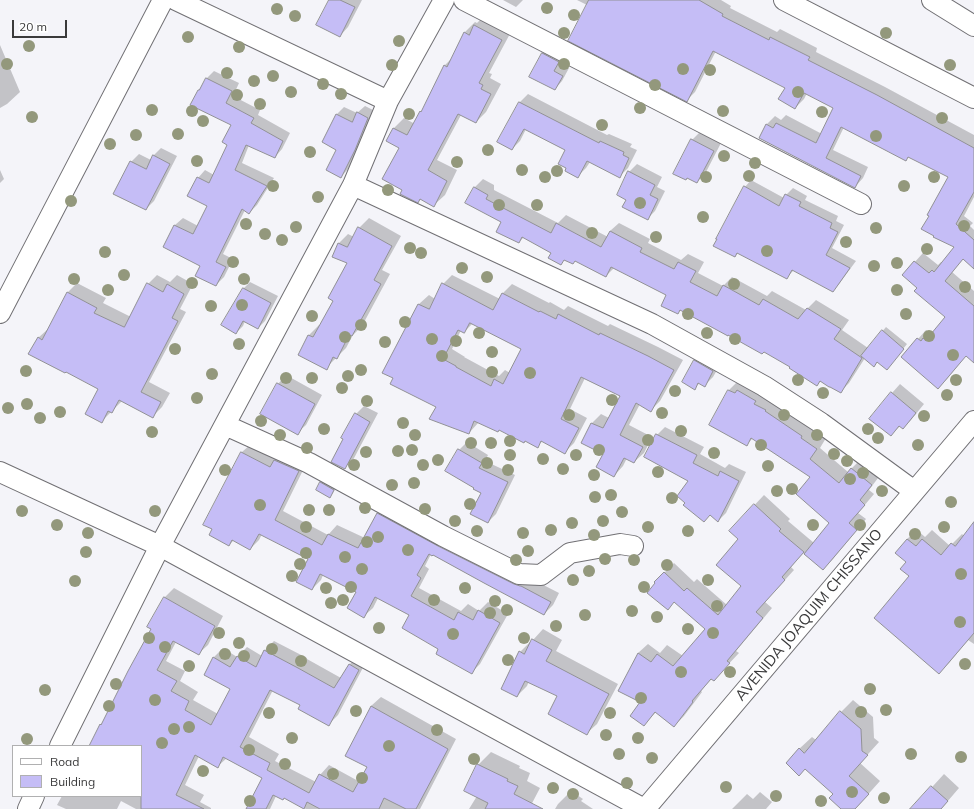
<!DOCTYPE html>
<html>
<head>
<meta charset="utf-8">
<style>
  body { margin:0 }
  #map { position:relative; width:974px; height:809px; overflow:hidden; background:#f4f4f9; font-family:Mulish,sans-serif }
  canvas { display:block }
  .legend { position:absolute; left:12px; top:745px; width:130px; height:52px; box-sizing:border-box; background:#fff; border:1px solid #b0b0b1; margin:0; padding:5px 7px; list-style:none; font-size:12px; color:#3a3a3b }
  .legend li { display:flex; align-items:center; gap:8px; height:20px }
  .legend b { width:20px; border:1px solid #b0b0b1 }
  .scale { position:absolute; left:12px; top:20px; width:55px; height:18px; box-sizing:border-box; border:2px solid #3a3a3b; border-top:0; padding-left:5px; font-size:12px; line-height:14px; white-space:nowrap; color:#3a3a3b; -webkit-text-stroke:3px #fff; paint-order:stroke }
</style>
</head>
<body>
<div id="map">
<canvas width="974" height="809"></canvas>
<ul class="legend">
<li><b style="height:5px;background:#fff"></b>Road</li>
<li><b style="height:11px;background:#c5bdf6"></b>Building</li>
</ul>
<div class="scale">20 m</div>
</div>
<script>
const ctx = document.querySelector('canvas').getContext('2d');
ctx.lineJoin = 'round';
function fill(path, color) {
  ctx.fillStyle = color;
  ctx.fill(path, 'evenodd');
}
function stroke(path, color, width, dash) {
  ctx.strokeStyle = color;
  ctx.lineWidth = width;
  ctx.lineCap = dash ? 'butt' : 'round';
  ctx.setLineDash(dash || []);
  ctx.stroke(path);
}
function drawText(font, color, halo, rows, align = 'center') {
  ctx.font = font + ' Mulish,sans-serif';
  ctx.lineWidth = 3;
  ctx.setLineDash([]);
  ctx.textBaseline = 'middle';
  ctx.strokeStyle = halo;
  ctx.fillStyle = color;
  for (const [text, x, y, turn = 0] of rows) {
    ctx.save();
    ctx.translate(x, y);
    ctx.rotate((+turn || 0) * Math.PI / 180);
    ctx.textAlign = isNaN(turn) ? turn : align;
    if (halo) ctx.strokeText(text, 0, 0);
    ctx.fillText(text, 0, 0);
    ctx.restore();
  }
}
const shadow = new Path2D(`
  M330,0H362L348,27L340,36Z
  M503,0H523L516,7Z
  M577,0H721L731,6L730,8L777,32L780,29L817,48L816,52L885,87L974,135V197L964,216L973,223L970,226L974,230V268L963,259L952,272L974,291V361L966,355L947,379L938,388L902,357L926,330L930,333L933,331L934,332L947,317L918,288L903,275L923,253L938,265L941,262L942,263L956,246L949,177L909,156L906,160L844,127L833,150L868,167L863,178L855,187L766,125L775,116L781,120L786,115L822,134L835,107L807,93L804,99L795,108L786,87L716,51L695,92L687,100L587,5Z
  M485,15L512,30L489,73L492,74L490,78L501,84L486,112L476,122L461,115L437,160L457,170L445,195L434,205L421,199L418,202L403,189L400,148L393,129L404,118L415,124L421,112L424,109L444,66L453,57L465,32L475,22L477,23Z
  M0,45L20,92L7,104L0,108Z
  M550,46L565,54L560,63L569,68L562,81L555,89L542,53Z
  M214,71L239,83L233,96L260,110L258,115L290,133L282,149L275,157L249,145L242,163L274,178L257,205L249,213L245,210L223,254L233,259L224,277L216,285L201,266L164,246L175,225L183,218L198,226L208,206L198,178L205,170L214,175L229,144L232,125L202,87L206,79Z
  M528,94L607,135L609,134L632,144L630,147L637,150L628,168L620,176L590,162L586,168L578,176L566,150L526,129L520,141L512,149L519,103Z
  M365,106L375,111L362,142L348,169L341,177L337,149L324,141L337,114L344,107L357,113Z
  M700,132L721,143L705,174L697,182L688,177L692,140Z
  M161,148L177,156L154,201L146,209L131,162L139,154L151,160L153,156Z
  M637,164L662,177L657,187L665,191L655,211L648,218L627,199L629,172Z
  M0,170L4,179L0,183Z
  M483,179L494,185V190L558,223L566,215L608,237L610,231L619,223L650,239L648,243L681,260L688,254L704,262L698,273L723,286L732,277L767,296L772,291L806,310L816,300L849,320L842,330L868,348L886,327L907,344L890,365L878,361L874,365L865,358L849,383L840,392L821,381L816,385L791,367L764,351L681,310L677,313L668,295L614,268L606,276L576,260L573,263L565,259L561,263L552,252L524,237L519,242L474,188Z
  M751,180L784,198L786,195L793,188L807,196L805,200L838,216L836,221L844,225L832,248L856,261L839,284L833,290L794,270L787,277L738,253L735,256L745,187Z
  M369,218L401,236L382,270L390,274L362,326L353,335L346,348L326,368L299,354L309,335L319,325L320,326L334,300L348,262L338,244L348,234L354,237L359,228Z
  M157,275L170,282L177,275L193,284L180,309L186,312L149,382L170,393L162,407L152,417L122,401L101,422L99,389L38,338L48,329H49L68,292L77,283L106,298L103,303L131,317L148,284Z
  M452,275L500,299L503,293L512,284L549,303L550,302L564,310L568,306L608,326L610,324L658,347L683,360L660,401L651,410L640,404L629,425L652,437L644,453L634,462L627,458L623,466L614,476L604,453L582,442L592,423L601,414L609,418L621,396L585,378L570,409L587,418L574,443L565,452L543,441L537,446L526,440L524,442L499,429L479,422L469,433L437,406L395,378L384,372L419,304L429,295L435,299L443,284ZM473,323L522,348L510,373L505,370L499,376L464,357H465L452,349L461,330L464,332Z
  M250,282L278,296L265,321L258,328L245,321L243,326L236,333L243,289Z
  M702,353L721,363L713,377L705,385L700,383L694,388V361Z
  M286,375L322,395L306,425L297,433L262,414L278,384Z
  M739,380L826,438L820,448L848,472L862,458L881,474L869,490L874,494L858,513L866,519L833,559L823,569L803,553L791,567L794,570L765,602L772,608L736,651L739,653L723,670L712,678L701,691L702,692L684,716L674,726L656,712L644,725L642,702L619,691L638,653L648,644L660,653L667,645L683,656L706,629L655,582L674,563L694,582L697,579L727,605L743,586L739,539L730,531L764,495L790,519L788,521L814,543L831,522L811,477L753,438L746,445L710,425L729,390Z
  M900,384L924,404L911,420L903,428L900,426L891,435L870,418L892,393Z
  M364,406L378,413L353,460L344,468L356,414Z
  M665,427L704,447L700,454L725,468L729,464L746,472L726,513L718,521L710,514L686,503L690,481L657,435Z
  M467,442L488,455L485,461L515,475L496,514L488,522L482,492L475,488L459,450Z
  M251,444L307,462L283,511L328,535L337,525L365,538L378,514L387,505L559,593L553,605L544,614L431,554L425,566L429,569L419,588L461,611L468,604L479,611L488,602L508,614L480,664L472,672L440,648L411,615L378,598L373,608L364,616L357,591L323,575L321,580L312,589L309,559L262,534L259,540L250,549L234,540L229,545L213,529L205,525L242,452Z
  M325,479L337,486L333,493L330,497L321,483Z
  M974,524V644L968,640L949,663L939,672L911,576L908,561L907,539L917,530L925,537L932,530L950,546L962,534L964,536Z
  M174,588L223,616L208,645L198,654L176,642L166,661L185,671L180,681L198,692L193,700L218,714L231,689L214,657L223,648L237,657L247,647L262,656L265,650L274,641L307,658V659L341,678L349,665L359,655L367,660L338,715L329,724L301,705L273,690L249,737L279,754L275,761L316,782L320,775L329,765L360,782L368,767L371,706L381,697L456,739L420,809H306L284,798L276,796L270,809H247L263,777L227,758L218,766L199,756L185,785L204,795L200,802L211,808V809H136L121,801L117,809H66L57,805L62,796H141V746H90L152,629L164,598Z
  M543,629L562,640L556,651L618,684L597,724L586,734L559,696L529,681L527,686L517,696L520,652L530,642L531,643L533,640Z
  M853,700L873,717L874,738L879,742L860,763L880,781L855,809H842L835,794L799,749L812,737L816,740L841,712Z
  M491,752L520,766L519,768L530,773L527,781L540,788L529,809H469L477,796L478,765Z
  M944,774L959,788L941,809H912Z
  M571,791L583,799L581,801L593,809H555L558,804Z
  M760,792L772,802L766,809H732L747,794L753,799Z`);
const building = new Path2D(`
  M329,0H340L355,7L340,37L316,25Z
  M589,0H699L723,14L722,16L769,40L770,37L810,57L808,60L877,95L974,148V192L956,224L974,240V269L963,259L945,281L974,306V363L966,356L938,389L901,357L917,338L921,341L923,338L926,340L945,317L914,291L917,288L902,275L914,261L929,273L932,270L934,272L954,247L933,237L934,236L921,229L929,216L927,215L948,177L908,157L906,161L841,127L826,158L861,176L855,188L759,138L766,124L773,128L776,123L816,143L833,108L804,93L795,109L778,99L785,88L713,51L687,102L568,41Z
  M474,25L502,40L479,83L483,85L481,89L491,94L476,123L458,114L428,170L447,181L434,207L420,199L418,203L400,194L402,190L382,179L399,148L386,141L393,128L407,135L420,111L421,112L444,65L447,67L464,32L469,35Z
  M542,53L559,62L554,71L563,76L555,90L529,77Z
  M206,78L232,91L226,103L254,118L251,123L283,141L275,158L246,145L235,170L267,186L249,214L242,209L216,262L226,267L216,286L195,276L200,266L163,247L174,225L193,234L207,206L187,196L197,177L209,183L227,145L222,142L231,125L190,105L198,90H199Z
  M519,102L599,143L600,141L624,152L623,155L629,158L620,178L587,161L578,178L565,171L566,168L558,164L565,150L524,129L512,150L497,142Z
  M357,112L368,118L355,150L341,178L326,170L336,150L322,142L336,114L352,122Z
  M691,139L714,151L697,183L687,178L686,180L673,174Z
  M153,155L170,164L146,210L113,194L130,161L146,169Z
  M628,171L655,185L650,195L658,199L648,220L622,207L626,200L617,195Z
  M744,186L779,206L785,194L801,202L799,206L832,223L830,228L838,232L826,255L850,268L833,292L792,270L787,279L737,253L735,257L713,246L717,239H716Z
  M474,187L488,195L486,199L551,233L556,223L601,247L610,231L642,248L640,252L674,269L678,262L696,271L690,282L717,296L723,285L759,305L763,299L798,319L807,308L841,329L834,339L862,358L841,393L830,387H829L820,381L817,386L789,368L790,367L764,352L762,354L728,335V336L680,310L678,314L661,306L666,295L611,267L606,277L575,261L573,264L564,260L561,265L548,258L551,253L522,237L519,243L496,232L501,222L465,203Z
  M358,227L392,246L374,280L381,284L352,336L349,335L337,359L333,357L327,370L298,355L308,335L313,337L333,301L328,298L347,263L332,257L338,243L347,247Z
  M147,283L163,292L167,284L184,294L172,318L178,321L141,392L161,402L153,418L119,400L112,413L108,411L102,423L85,414L98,389L66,372L65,373L28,354L38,337L42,340L67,292L97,308L94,313L124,327Z
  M442,283L493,310L502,293L539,312L540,311L556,319L558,314L599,335L600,333L648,356L674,370L651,412L636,403L620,435L643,447L634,463L624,458L614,477L596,467L603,454L581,443L591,423L603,428L620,396L581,377L561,419L579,428L565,454L541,441L538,448L525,441L524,443L499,430L498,432L474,421L469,434L429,419L436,407L390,384L393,378L382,373L418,304L429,309ZM470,323L521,349L503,384L494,379L491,386L456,367V366L443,359L458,330L464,333Z
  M243,288L271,303L258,329L243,321L236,334L221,325Z
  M882,330L904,349L887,370L877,362L874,367L861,356Z
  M694,360L713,371L705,387L698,383L695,390L682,382Z
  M277,383L315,404L298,435L260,414Z
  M728,390L735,393L737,390L756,401L754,404L766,410L765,411L802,436L801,438L817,449L810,459L839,483L851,468L872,485L860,500L865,505L849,523L857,530L823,570L804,554L829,523L796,494L810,477L751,438L747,446L709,425Z
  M891,392L916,413L903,429L899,426L891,436L869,419Z
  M355,413L370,422L345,469L331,462L343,439L341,438Z
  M656,434L697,455L693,463L718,476L720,471L739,481L718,522L710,515L704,522L683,505L685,503L677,496L688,481L644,457Z
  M458,449L482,463L479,468L508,482L488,523L470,514L481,493L473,489L474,488L445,471Z
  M241,452L270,467L274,460L299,471L275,520L322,545L328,534L358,548L377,513L438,546L514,584L520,586H521L551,602L544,615L484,583L433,555L432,556L429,554L417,575L421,578L411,596L454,620L458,612L473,620L478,610L500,623L472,674L436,654L438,649L402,628L409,615L375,597L364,618L347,608L356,592L320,574L312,590L296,582L308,559L259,534L250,550L232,540L229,546L209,535L212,529L203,525Z
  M320,482L334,490L330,498L316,490Z
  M754,504L781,529L779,531L804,552L782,577L785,580L756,612L763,618L727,661L730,663L714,681L711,679L692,701L693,702L674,727L655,712L644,726L630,716L640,702L618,691L638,653L651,662L657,654L673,666L705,629L674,602L668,610L647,593L655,583L654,582L664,572L684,591L687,588L718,615L741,586L716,565L738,539L729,531Z
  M974,522V633L939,674L874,618L909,576L900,569L906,562L895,553L907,539L916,546L922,539L941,555L951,543L955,546Z
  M164,597L215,626L199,655L173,641L157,670L177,681L171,691L189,701L185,710L211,725L230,689L204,675L213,657L230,667L237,656L256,667L264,650L298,668L334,688L349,664L359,670L329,726L298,709L300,705L270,690L240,747L270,763L267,770L309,793L319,774L353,792L367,767L345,756L371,706L448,749L416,809H406L384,798L379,809H320L307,802L304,809L284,798L283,800L273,795L266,809H246L262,778L223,757L218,768L195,755L176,795L204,809H141V746H89L100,724L101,725L128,671L151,629L147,627Z
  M532,639L552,650L546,661L609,694L587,735L548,714L557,696L525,681L517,697L501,689L519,651L524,654Z
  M840,711L861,729L862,751L868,755L849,776L869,794L855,809H841L829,798L833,794L805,769L799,776L786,763L799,748L804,753Z
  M477,764L508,779L507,781L518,786L514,794L543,809H485L488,803L464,791Z
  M931,786L948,801L941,809H910Z`);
const minor = new Path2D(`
  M176,0L388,101
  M464,0L861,204
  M784,0L974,98
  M932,0L974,26
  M353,185L652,324L764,386L821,423L914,491
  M0,313L163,0
  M225,425L309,463L443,536L519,574L541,575L570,553L620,544L633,546
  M0,472L160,546L644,809
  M60,746L160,546L353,185L388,101L444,0
  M28,809L34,796
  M645,809L974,421`);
const trees = [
  [547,8],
  [277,9],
  [574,15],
  [295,16],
  [564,33],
  [886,33],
  [188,37],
  [399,41],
  [29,46],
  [239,47],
  [7,64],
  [564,64],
  [392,65],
  [950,65],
  [683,69],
  [710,70],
  [227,73],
  [273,76],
  [254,81],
  [323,84],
  [655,85],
  [291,92],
  [798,92],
  [341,94],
  [237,95],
  [260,104],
  [640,108],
  [152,110],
  [192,111],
  [723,111],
  [822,112],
  [409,114],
  [32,117],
  [942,118],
  [203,121],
  [602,125],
  [178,134],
  [136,135],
  [876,136],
  [110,144],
  [488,150],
  [310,152],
  [724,156],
  [197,161],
  [457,162],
  [755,163],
  [522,170],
  [557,171],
  [749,176],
  [545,177],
  [706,177],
  [934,177],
  [273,186],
  [904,186],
  [388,190],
  [318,197],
  [71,201],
  [640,203],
  [499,205],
  [537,205],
  [703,217],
  [246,224],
  [964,226],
  [296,227],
  [876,228],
  [592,233],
  [265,234],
  [656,237],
  [282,240],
  [846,242],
  [410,248],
  [927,249],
  [767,251],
  [105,252],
  [421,253],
  [233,262],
  [897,263],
  [874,266],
  [462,268],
  [124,275],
  [487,277],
  [74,279],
  [244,279],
  [192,283],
  [734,284],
  [965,287],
  [108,290],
  [897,290],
  [242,305],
  [211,306],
  [688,314],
  [906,314],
  [312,316],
  [405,322],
  [361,325],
  [479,333],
  [707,333],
  [929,336],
  [345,337],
  [432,339],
  [735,339],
  [456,341],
  [385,342],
  [239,344],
  [175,349],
  [492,352],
  [953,355],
  [442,356],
  [361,370],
  [26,371],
  [492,372],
  [530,373],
  [212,374],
  [348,376],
  [286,378],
  [312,378],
  [798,380],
  [956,380],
  [342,388],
  [675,391],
  [823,393],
  [947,395],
  [197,398],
  [612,400],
  [367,401],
  [27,404],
  [8,408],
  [60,412],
  [662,413],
  [569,415],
  [784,415],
  [924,416],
  [40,418],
  [261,421],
  [403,423],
  [324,429],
  [868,429],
  [681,431],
  [152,432],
  [280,435],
  [415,435],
  [817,435],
  [878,438],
  [648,440],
  [510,441],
  [471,443],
  [491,443],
  [761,445],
  [918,445],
  [307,448],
  [412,450],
  [599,450],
  [398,451],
  [366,452],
  [714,453],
  [834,454],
  [510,455],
  [576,455],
  [543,459],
  [438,460],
  [847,461],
  [487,463],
  [354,465],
  [423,465],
  [768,466],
  [563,469],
  [225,470],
  [508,470],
  [658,472],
  [863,473],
  [594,475],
  [850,479],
  [414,483],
  [392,485],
  [792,489],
  [777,491],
  [882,491],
  [611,495],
  [595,497],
  [672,498],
  [951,502],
  [470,504],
  [260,505],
  [365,508],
  [425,509],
  [309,510],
  [329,510],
  [22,511],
  [155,511],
  [622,512],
  [455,521],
  [603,521],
  [572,523],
  [57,525],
  [813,525],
  [860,525],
  [306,527],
  [648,527],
  [944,527],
  [551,530],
  [477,531],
  [688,531],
  [88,533],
  [523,533],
  [915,534],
  [594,535],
  [378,537],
  [367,542],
  [408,550],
  [528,551],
  [86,552],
  [306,553],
  [345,557],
  [605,559],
  [516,560],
  [634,560],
  [300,564],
  [667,565],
  [362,569],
  [589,571],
  [961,574],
  [292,576],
  [573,580],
  [708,580],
  [75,581],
  [351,587],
  [644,587],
  [326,588],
  [465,588],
  [343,600],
  [434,600],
  [495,601],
  [331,603],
  [717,606],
  [507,610],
  [632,611],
  [490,613],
  [585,615],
  [657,617],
  [960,622],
  [556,626],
  [379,628],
  [688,629],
  [219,633],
  [713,633],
  [453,634],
  [149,638],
  [524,638],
  [239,643],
  [165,647],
  [272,649],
  [225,654],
  [244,656],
  [508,660],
  [301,661],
  [965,664],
  [189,666],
  [681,672],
  [730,672],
  [116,684],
  [870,689],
  [45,690],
  [641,698],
  [155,700],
  [109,706],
  [886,710],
  [356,711],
  [861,712],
  [269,713],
  [610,713],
  [189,727],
  [174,729],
  [437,730],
  [606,735],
  [292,738],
  [638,738],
  [27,739],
  [162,743],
  [389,746],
  [249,750],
  [619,754],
  [911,754],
  [961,757],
  [652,758],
  [474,759],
  [285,764],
  [203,771],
  [333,774],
  [362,778],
  [627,783],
  [726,787],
  [553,788],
  [852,792],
  [573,794],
  [776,796],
  [884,798],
  [250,801],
  [821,801]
];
const streetNames = [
  ["AVENIDA JOAQUIM CHISSANO",809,615,-50]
];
fill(shadow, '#0003');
fill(building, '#c5bdf6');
stroke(building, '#919195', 1);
stroke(minor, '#717074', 22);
stroke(minor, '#fff', 20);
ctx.fillStyle = '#93987c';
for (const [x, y] of trees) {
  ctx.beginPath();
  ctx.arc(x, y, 6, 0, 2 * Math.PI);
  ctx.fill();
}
drawText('15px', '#3a3a3b', '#fff', streetNames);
</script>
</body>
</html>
